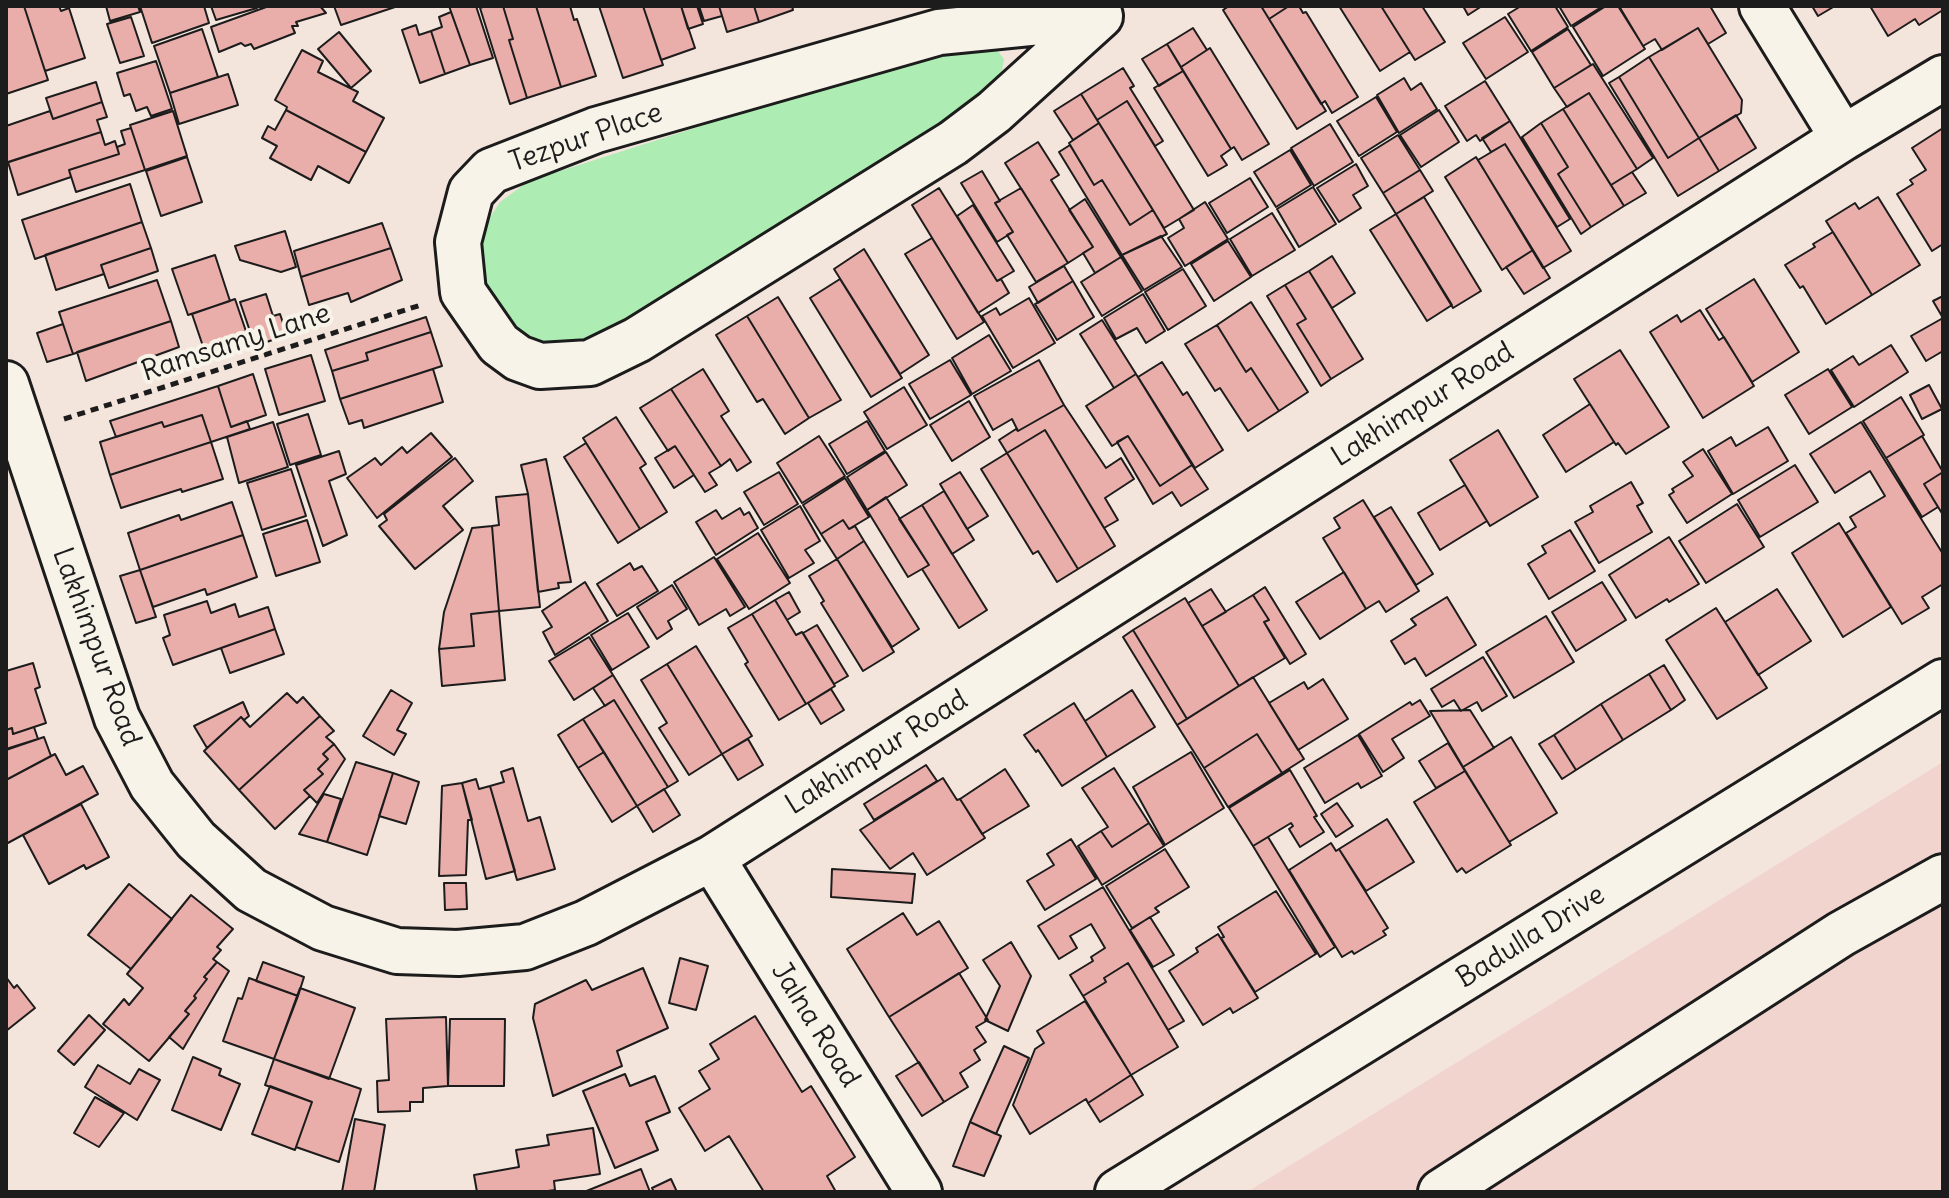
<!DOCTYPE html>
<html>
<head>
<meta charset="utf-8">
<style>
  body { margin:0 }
  #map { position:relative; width:1949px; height:1198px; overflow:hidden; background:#f4e5dc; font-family:Delius,sans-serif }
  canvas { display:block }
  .frame { position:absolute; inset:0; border:8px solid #1c1c1c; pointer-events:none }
</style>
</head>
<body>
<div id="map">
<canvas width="1949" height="1198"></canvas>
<div class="frame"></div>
</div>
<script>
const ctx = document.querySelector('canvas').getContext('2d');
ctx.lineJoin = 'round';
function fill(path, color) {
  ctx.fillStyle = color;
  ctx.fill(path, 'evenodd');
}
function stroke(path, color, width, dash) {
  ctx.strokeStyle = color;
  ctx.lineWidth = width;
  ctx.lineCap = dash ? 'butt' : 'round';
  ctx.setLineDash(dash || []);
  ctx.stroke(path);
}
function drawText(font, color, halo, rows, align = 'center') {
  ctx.font = font + ' Delius,sans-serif';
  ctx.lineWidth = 8;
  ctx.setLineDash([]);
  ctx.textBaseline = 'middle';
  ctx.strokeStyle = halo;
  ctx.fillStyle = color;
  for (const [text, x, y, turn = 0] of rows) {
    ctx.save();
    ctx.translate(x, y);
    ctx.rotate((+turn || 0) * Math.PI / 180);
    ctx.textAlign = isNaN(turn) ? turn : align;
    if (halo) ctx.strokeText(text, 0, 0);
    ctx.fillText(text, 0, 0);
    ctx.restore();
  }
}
const built = new Path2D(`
  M1943,762V1192H1247Z`);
const green = new Path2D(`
  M985,44L997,50L1004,59L1002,71L992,90L917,144L588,344L550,350L510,331L486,292L478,263L487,222L500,202L529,181L898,63Z`);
const building = new Path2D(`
  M6,6H24L48,80L6,94Z
  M24,6H59L61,11L69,8L85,58L45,71Z
  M106,6H138L140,12L110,21Z
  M140,6H204L209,23L152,43Z
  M211,6H257V8L216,20Z
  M269,6H320L326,13L296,22L298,26H292L295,33L254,49L251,44L245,46L241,43L219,52L211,27Z
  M334,6H395V7L341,25Z
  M449,6H476L493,58L470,65Z
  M486,6H503L513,39L509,40L527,98L510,104L480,8Z
  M503,6H536L561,87L527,98L509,40L513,39Z
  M536,6H570L574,20L577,19L596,76L561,87Z
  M599,6H643L663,65L623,78Z
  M643,6H681L695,48L661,60Z
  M681,6H697L703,24L688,29Z
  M699,6H719L722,16L704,21Z
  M719,6H754L759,22L727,32Z
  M754,6H792L793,10L759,22Z
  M1229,6H1261L1326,111L1297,129L1223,10Z
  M1261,6H1289L1269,19Z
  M1289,6H1299L1303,13L1306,12L1358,97L1332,113L1325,101L1321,104L1269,19Z
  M1339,6H1381L1410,52L1380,71Z
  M1381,6H1422L1445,42L1415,60Z
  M1463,6H1482L1468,15Z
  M1521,6H1555L1568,27L1531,51L1508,14Z
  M1559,6H1603L1571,26Z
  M1606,6H1618L1645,49L1603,76L1573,27Z
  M1619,6H1710L1726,33L1708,44L1698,28L1662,50L1655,39L1643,46Z
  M1812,6H1835L1818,16Z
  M1870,6H1943V10L1919,25L1915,19L1888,36Z
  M451,12L470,65L445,74L431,31L442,27L439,17Z
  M131,17L144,56L120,63L107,24Z
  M1505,17L1528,52L1486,79L1463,43Z
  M416,25L419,35L431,31L445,74L420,83L402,30Z
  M1193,28L1207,50L1181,67L1167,44Z
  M1698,28L1742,100L1741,113L1699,138L1649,57Z
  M202,29L218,77L170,93L154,46Z
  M1568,29L1591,65L1554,88L1532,52Z
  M339,32L371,71L351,88L318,49Z
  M1167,44L1183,71L1159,86L1142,59Z
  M1210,48L1269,144L1242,160L1234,147L1231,149L1181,67Z
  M302,50L323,61L318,72L358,92L353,101L384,118L366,152L286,110L287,107L275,100Z
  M1649,57L1699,138L1668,158L1619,77Z
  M156,61L172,109L151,116L147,107L136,111L130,94L124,96L117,73Z
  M1593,64L1653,158L1637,169L1589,93L1567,107L1554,88Z
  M1123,68L1134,86L1130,88L1163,141L1155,146L1127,101L1097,120L1081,94Z
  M1183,71L1231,149L1221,156L1227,165L1208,176L1154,88Z
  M228,74L238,105L179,124L170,93Z
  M1619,77L1668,158L1699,138L1719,171L1678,196L1609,83Z
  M1404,78L1411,90L1421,83L1437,109L1399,133L1377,95Z
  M1485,81L1510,121L1480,141L1476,135L1467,141L1445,106Z
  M96,82L102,102L53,119L46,98Z
  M1589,93L1637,169L1611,185L1563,109Z
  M1081,94L1099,123L1073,140L1054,111Z
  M1376,97L1397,132L1359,156L1337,121Z
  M1127,101L1194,210L1164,228L1097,120Z
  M102,102L107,117L97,120L101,132L6,163V126L50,111L53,119Z
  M1563,109L1624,206L1591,227L1558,174L1568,167L1541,123Z
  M286,110L366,152L349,183L318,166L311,180L270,158L277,146L262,138L268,126L275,130Z
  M1439,110L1459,142L1421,167L1400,135Z
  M173,111L187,156L145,170L130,125Z
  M1736,115L1756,148L1719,171L1699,138Z
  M1510,121L1570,219L1557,227L1505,144L1491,152L1482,138Z
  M1099,123L1153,210L1130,225L1102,180L1094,185L1069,143Z
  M1541,123L1568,167L1558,174L1591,227L1581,234L1522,137Z
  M1330,124L1353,162L1314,186L1291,148Z
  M131,128L145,170L76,192L69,170L119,154L117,147L125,144L121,131Z
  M1943,128V244L1932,251L1897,194L1913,184L1910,180L1926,170L1912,148Z
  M101,132L105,145L115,141L119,154L69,170L71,177L18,195L8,162Z
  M1398,135L1420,170L1383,193L1361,158Z
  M1038,142L1059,175L1051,180L1093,247L1068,263L1005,163Z
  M1505,144L1571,251L1543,268L1478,160Z
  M1070,145L1094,185L1102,180L1130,225L1153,210L1167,234L1122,255L1059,152Z
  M1290,150L1311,185L1276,207L1254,172Z
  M187,157L202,202L161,216L146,171Z
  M1476,157L1533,250L1502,270L1445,177Z
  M1356,164L1368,186L1353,195L1361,208L1339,222L1317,188Z
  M1420,170L1433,191L1396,214L1383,193Z
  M982,171L1000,201L995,203L1013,232L997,242L961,183Z
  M1632,172L1646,193L1624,206L1611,185Z
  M1250,178L1268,207L1227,233L1209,203Z
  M130,184L142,222L35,259L22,220Z
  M1313,187L1336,224L1299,247L1277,209Z
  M939,188L997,281L1001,279L1009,293L978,313L912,205Z
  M1021,188L1068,263L1036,282L1007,235L1013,232L995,203Z
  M1424,197L1481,291L1453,308L1396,214Z
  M1878,197L1920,265L1872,295L1826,221L1855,203L1859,209Z
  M1085,199L1121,257L1095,273L1083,253L1093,247L1069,210Z
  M1205,202L1228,239L1185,266L1168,238L1184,228L1179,219Z
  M973,205L1014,271L997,281L957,216Z
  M1272,213L1295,250L1252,276L1230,239Z
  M1396,214L1452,305L1427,321L1370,230Z
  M142,222L151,248L101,265L104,274L56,290L45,255Z
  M382,223L391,248L301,277L294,251Z
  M285,231L296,267L281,272L240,260L235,246Z
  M1833,232L1872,295L1826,324L1803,286L1800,288L1785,265L1815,247L1813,244Z
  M1161,236L1182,267L1144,290L1122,255Z
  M932,238L984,322L957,339L905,254Z
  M1228,241L1251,277L1214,301L1191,264Z
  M151,248L158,271L109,288L101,265Z
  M391,248L402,280L351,302L348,293L309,305L301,277Z
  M864,249L929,355L900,374L834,269Z
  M1533,250L1550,278L1524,294L1506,267Z
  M215,255L230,301L188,315L172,269Z
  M1332,256L1355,293L1332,308L1309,271Z
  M1121,257L1142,291L1102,316L1081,282Z
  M1064,266L1073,281L1038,303L1029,287Z
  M1183,269L1206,306L1168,330L1145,292Z
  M1309,271L1363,359L1331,379L1297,324L1306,319L1285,285Z
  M840,279L902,378L871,397L810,298Z
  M1754,279L1799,352L1752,382L1706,309Z
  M157,280L171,321L73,354L59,312Z
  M1073,281L1094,317L1057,340L1035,304Z
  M1285,285L1306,319L1297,324L1331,379L1321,386L1267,296Z
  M266,294L273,316L280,314L287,335L255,346L240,302Z
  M1143,294L1165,331L1146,343L1137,328L1116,339L1104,318Z
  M1943,296V351L1926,361L1911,336L1943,318L1933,301Z
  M778,297L841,400L809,418L747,316Z
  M1029,298L1055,343L1013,368L982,316L996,308L1000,315Z
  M235,299L251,346L208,361L192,314Z
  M1251,302L1308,392L1279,411L1251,368L1246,372L1217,325Z
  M1700,310L1719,340L1724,337L1754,386L1703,418L1650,332L1677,315L1681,322Z
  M747,316L809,418L785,434L763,399L757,402L716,335Z
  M426,317L431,332L366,353L368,360L332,371L325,350Z
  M1102,320L1136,374L1114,388L1080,334Z
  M171,321L179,347L86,381L77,352Z
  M63,324L73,354L47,362L37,333Z
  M1217,325L1246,372L1251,368L1279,411L1248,431L1220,388L1215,391L1185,344Z
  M431,332L442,366L340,399L332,371L368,360L366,353Z
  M989,335L1011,371L972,394L952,358Z
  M1891,345L1908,372L1854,407L1831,370L1853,356L1859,365Z
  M1620,350L1669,427L1626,454L1618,443L1616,445L1574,379Z
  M311,355L325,401L279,415L265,369Z
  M950,360L971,395L930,419L909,384Z
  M1039,360L1064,405L1018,431L1012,419L993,430L974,396Z
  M1162,362L1183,395L1187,392L1223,450L1195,468L1138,377Z
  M433,369L443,402L364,428L362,420L349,424L340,399Z
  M703,369L729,411L721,416L751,462L737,471L730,459L721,466L671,389Z
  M1828,369L1852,407L1809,434L1785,395Z
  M253,374L266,415L231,427L218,386Z
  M1136,374L1192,465L1160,486L1128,436L1112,446L1086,406Z
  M1929,385L1942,409L1922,419L1910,395Z
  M218,386L231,427L247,421L250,429L211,442L202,415L164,427L162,422L116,437L110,421Z
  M904,387L927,425L887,449L864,412Z
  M671,389L721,466L709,473L717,485L705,492L675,446L668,451L640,408Z
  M1901,397L1924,435L1886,458L1863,421Z
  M969,401L990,437L952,461L930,425Z
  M1590,404L1614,442L1566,472L1543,435Z
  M1064,405L1106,468L1121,458L1134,479L1105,498L1118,520L1104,528L1045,430L1007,453L999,440L1016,429L1018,431Z
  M308,414L321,455L290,465L277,424Z
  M202,415L211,442L110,475L100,442L162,422L164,427Z
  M616,417L646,464L640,468L667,512L640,529L583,438Z
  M867,421L885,451L847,474L829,444Z
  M273,422L288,467L239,483L227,437Z
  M1861,422L1943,554V584L1922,597L1929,608L1902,624L1846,533L1856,527L1850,517L1885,496L1870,471L1835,493L1810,454Z
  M1768,427L1788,461L1733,494L1708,451L1731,437L1736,446Z
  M1045,430L1115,546L1078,569L1007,453Z
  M1498,430L1538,497L1490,526L1450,460Z
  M431,433L452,457L377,518L347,478L375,458L381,465L402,447L407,453Z
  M819,436L845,476L802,503L777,463Z
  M1128,436L1160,486L1192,465L1208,489L1181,506L1172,492L1153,504L1117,442Z
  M1922,436L1943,472L1924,484L1938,507L1922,517L1886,458Z
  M211,442L223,479L182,492L181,489L121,508L110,475Z
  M586,443L640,529L618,543L564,457Z
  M675,446L694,475L674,488L655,458Z
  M1703,449L1732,494L1687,523L1669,495L1674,492L1672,489L1693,476L1683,462Z
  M339,451L346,474L329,481L347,535L323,546L296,465Z
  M886,452L907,485L867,510L847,477Z
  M1007,453L1078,569L1057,582L1038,551L1033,554L981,469Z
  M455,458L473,481L443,506L463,530L415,569L379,526L387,520L384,514Z
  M546,459L571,582L558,583L559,588L538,592L528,494L521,465Z
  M1795,465L1818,502L1760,537L1738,500Z
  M291,469L306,516L262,530L247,483Z
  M779,472L798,504L764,525L744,492Z
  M960,472L988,516L967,529L940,484Z
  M1943,472V515L1924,484Z
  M845,478L869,517L849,529L843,520L821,534L803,505Z
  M1631,482L1643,503L1637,506L1652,532L1599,563L1575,522L1593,512L1590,506Z
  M1465,485L1487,521L1440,550L1418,513Z
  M944,491L974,540L952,554L922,505Z
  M528,494L540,607L499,611L492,526L499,525L496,497Z
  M886,497L929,565L908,577L867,510Z
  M1363,500L1419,591L1386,612L1379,601L1366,609L1323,538L1340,528L1334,518Z
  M232,502L243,535L140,570L128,533L179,515L181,520Z
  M1737,504L1764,547L1706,583L1679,541Z
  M922,505L987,610L959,628L922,569L929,565L899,519Z
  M800,506L820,541L805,550L814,563L789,578L761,530Z
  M1391,507L1433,574L1416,585L1374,517Z
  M740,508L744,515L749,512L758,528L716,555L696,522L716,510L722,519Z
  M307,520L320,562L276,576L263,534Z
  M843,520L849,529L855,526L864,541L837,559L821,534Z
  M1839,523L1891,607L1843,637L1792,553Z
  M492,526L499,611L471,614L474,646L439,649L444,612L472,528Z
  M1570,530L1595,571L1549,599L1528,564L1546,553L1542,546Z
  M758,533L790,583L749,609L717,559Z
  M243,535L257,577L207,595L205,589L153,607L140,570Z
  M1669,537L1699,584L1669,602L1667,599L1636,618L1609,575Z
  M864,541L919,629L892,647L837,559Z
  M714,557L745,607L730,616L726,609L699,625L674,582Z
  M837,559L894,652L863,671L821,603L824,601L809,576Z
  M630,563L634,570L642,566L658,591L617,616L597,584Z
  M140,570L156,617L136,623L120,576Z
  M1344,572L1366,609L1320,639L1296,602Z
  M585,582L608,621L555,655L543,632L552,627L542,611Z
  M1602,582L1626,620L1576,651L1552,612Z
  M672,585L687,609L668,621L672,629L657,639L637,607Z
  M1265,587L1306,654L1290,664L1264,622L1269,620L1253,595Z
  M1211,589L1226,612L1202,626L1188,603Z
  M1777,589L1811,641L1758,675L1725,622Z
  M789,592L800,612L787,620L775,600Z
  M1253,595L1269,620L1264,622L1285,658L1239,686L1202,626Z
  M1447,597L1476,645L1426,676L1415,658L1405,664L1391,641L1416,625L1411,619Z
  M1185,598L1239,686L1187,719L1133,630Z
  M775,600L796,635L802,632L835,686L806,704L752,614Z
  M207,601L211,613L235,604L239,617L268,607L275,629L173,665L163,638L170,635L164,615Z
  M1716,608L1767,688L1717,719L1666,640Z
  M499,611L505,680L442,686L439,649L474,646L471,614Z
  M628,613L649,647L612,670L591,635Z
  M752,614L806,704L779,720L745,664L748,662L728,628Z
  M1546,616L1574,662L1514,698L1486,652Z
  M817,625L848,676L834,684L803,633Z
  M275,629L284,654L230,673L221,648Z
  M1133,630L1187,719L1177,725L1123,637Z
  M589,637L613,675L574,700L549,661Z
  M696,646L752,736L722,754L667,664Z
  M1483,657L1507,696L1482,711L1477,702L1461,711L1454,700L1442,707L1431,689Z
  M33,663L40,687L35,689L46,723L13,734L12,728L6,730V671Z
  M667,664L722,754L689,775L659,728L667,723L641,680Z
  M1664,665L1685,700L1671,710L1649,674Z
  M1649,674L1671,710L1623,740L1601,704Z
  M613,675L678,781L668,787L614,700L605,706L593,688Z
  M1253,677L1304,759L1282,773L1257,734L1204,768L1177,725Z
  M1323,679L1348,719L1298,750L1269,703L1304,682L1308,689Z
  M831,689L844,710L821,724L808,703Z
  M391,690L412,703L397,730L406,734L394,755L363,736Z
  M1132,690L1155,727L1107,757L1085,721Z
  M287,693L297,703L303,697L320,716L239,790L204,751L241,717L250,727Z
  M614,700L668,787L637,806L583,719Z
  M1420,700L1430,716L1392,739L1404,758L1383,772L1359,734L1410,702L1412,705Z
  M243,702L249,716L244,720L241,717L207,748L194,726Z
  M1074,703L1107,757L1062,786L1038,750L1036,752L1024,735Z
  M1601,704L1623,740L1576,770L1554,735Z
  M1470,710L1494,748L1463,767L1430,711Z
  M320,716L334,731L326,737L334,744L323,754L328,759L318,769L323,774L304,790L310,796L275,829L239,790Z
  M583,719L604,752L578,768L558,735Z
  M34,727L38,739L6,749V730L12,728L13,734Z
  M1257,734L1282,773L1228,807L1204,768Z
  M1358,735L1382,776L1361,788L1358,783L1325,803L1304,768Z
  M1554,735L1576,770L1562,779L1539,744Z
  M44,737L51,756L6,780V750Z
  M1511,737L1557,813L1509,842L1463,767Z
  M748,739L763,765L738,780L722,754Z
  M1448,743L1465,771L1436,788L1419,761Z
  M334,744L345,759L317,803L304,790L323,774L318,769L328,759L323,754Z
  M604,752L637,806L612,822L578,768Z
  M1191,752L1224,808L1165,845L1133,787Z
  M55,754L66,775L83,766L98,794L6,844V780Z
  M356,762L393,773L367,855L327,842Z
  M926,765L937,781L874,820L864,804Z
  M513,768L528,821L540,817L555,869L517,880L490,786L504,782L501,772Z
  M1114,768L1149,823L1112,847L1101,831L1108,827L1082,788Z
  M1005,769L1029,806L982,834L960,799Z
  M1290,770L1317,816L1314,817L1324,832L1300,847L1289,829L1293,826L1291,823L1253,846L1229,808Z
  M1465,771L1511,845L1466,873L1462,868L1457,872L1414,802Z
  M393,773L419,782L406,824L379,816Z
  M943,778L957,800L960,799L985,838L927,875L913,853L890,869L860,830Z
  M476,779L479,789L490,786L515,871L486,879L462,783Z
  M462,783L472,820H468L466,875L439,876L442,786Z
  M664,789L680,815L653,832L637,806Z
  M324,794L341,799L327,842L299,834Z
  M1337,803L1353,826L1336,837L1321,814Z
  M81,804L109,857L86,869L84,865L49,884L23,835Z
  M1387,819L1414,862L1366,891L1339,849Z
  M1149,823L1164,846L1102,885L1078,846L1101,831L1112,847Z
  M1268,837L1335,947L1320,957L1253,846Z
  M1071,839L1096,879L1045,910L1027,881L1054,865L1047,854Z
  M1331,843L1336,851L1339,849L1388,928L1383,931L1386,935L1354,954L1352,951L1342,957L1289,870Z
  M1165,849L1189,887L1155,908L1159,912L1132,928L1106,886Z
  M832,869L915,874L912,903L831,897Z
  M444,883H466L467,909L445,910Z
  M129,884L172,919L131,969L88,935Z
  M1103,887L1184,1021L1168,1030L1128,963L1104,978L1106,982L1083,996L1070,975L1093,961L1091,957L1105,948L1091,924L1070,936L1077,948L1059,959L1038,926Z
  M1276,891L1316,954L1255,992L1221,938L1224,937L1218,927Z
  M191,895L233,929L217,947L221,950L213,959L217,962L204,977L207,979L194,996L196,998L185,1011L189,1014L149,1061L103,1024L124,999L129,1005L143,988L127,974Z
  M903,913L917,935L939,921L968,968L889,1017L847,949Z
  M1150,917L1174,955L1153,967L1130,930Z
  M1218,934L1258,998L1233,1013L1230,1008L1203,1025L1169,971L1198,952L1196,948Z
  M1011,942L1031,976L1008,1031L985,1020L1000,986L983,960Z
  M680,958L708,966L696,1010L669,1003Z
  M217,962L229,971L183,1049L169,1037L189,1014L185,1011L196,998L194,996L207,979L204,977Z
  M263,962L304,977L298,996L256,981Z
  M1128,963L1178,1047L1131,1075L1083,996L1106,982L1104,978Z
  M643,968L668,1028L617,1051L622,1066L553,1096L533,1018L535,1004L586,980L592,990Z
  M959,973L988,1020L976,1027L986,1042L974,1050L980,1060L960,1073L968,1087L944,1102L889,1017Z
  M6,977L14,988L17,985L35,1008L6,1031Z
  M249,978L298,996L274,1059L223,1041L238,998L242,999Z
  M300,988L355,1008L329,1079L274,1059Z
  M1085,1001L1131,1075L1088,1103L1086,1099L1030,1134L1013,1105L1035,1049L1044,1043L1037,1031Z
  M89,1015L105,1030L74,1065L58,1051Z
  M755,1016L802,1092L811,1086L855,1157L827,1176L836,1192H764L729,1136L705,1151L679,1108L710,1089L699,1071L719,1059L710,1044Z
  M446,1017L448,1086L423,1088V1102H410V1111L378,1112L377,1081L389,1080L386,1019Z
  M450,1019H505L504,1086H448Z
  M1004,1046L1029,1058L996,1134L970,1122Z
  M193,1057L221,1069L219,1075L240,1084L221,1130L172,1110Z
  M274,1059L361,1089L339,1162L296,1147L312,1102L265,1085Z
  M919,1062L944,1102L922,1116L896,1076Z
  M98,1065L130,1084L139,1069L160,1080L137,1120L85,1087Z
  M625,1074L630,1086L655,1076L670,1112L646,1122L658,1150L615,1168L583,1091Z
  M1131,1075L1143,1095L1100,1122L1088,1103Z
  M270,1086L312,1102L295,1150L252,1134Z
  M95,1097L124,1113L99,1147L74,1133Z
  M355,1119L385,1125L374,1192H342Z
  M970,1122L1001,1136L984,1176L953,1166Z
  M593,1128L600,1174L554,1181L555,1190L541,1192H477L474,1175L519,1167L516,1150L549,1145L547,1135Z
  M641,1169L650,1192H584Z
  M671,1179L677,1192H654L652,1188Z`);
const path = new Path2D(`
  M64,419L424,304`);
const minor = new Path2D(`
  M1762,6L1843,138
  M1100,16L994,112L953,143L637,340L590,363L540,366L518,358L499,344L463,292L458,242L471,192L491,171L596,130L939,32Z
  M6,384L117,718L152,785L196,840L251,890L323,928L397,951L458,953L525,947L586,923L712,858L1843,138L1943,78
  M712,858L919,1192
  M1118,1192L1943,682
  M1441,1192L1841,934L1943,877`);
const streetNames = [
  ["Tezpur Place",586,138,-19],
  ["Ramsamy Lane",236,343,-18],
  ["Lakhimpur Road",1423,405,-32],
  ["Lakhimpur Road",96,647,70],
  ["Lakhimpur Road",877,753,-32],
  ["Badulla Drive",1531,937,-32],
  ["Jalna Road",815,1025,58]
];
fill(built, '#f1d4cd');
fill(green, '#adecb3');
fill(building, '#e9adaa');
stroke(building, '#1c1c1c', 2);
stroke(minor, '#1c1c1c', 50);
stroke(path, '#1c1c1c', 5, [8, 6]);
stroke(minor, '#f7f3e8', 44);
drawText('28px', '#1c1c1c', '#f7f3e8', streetNames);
</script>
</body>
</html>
